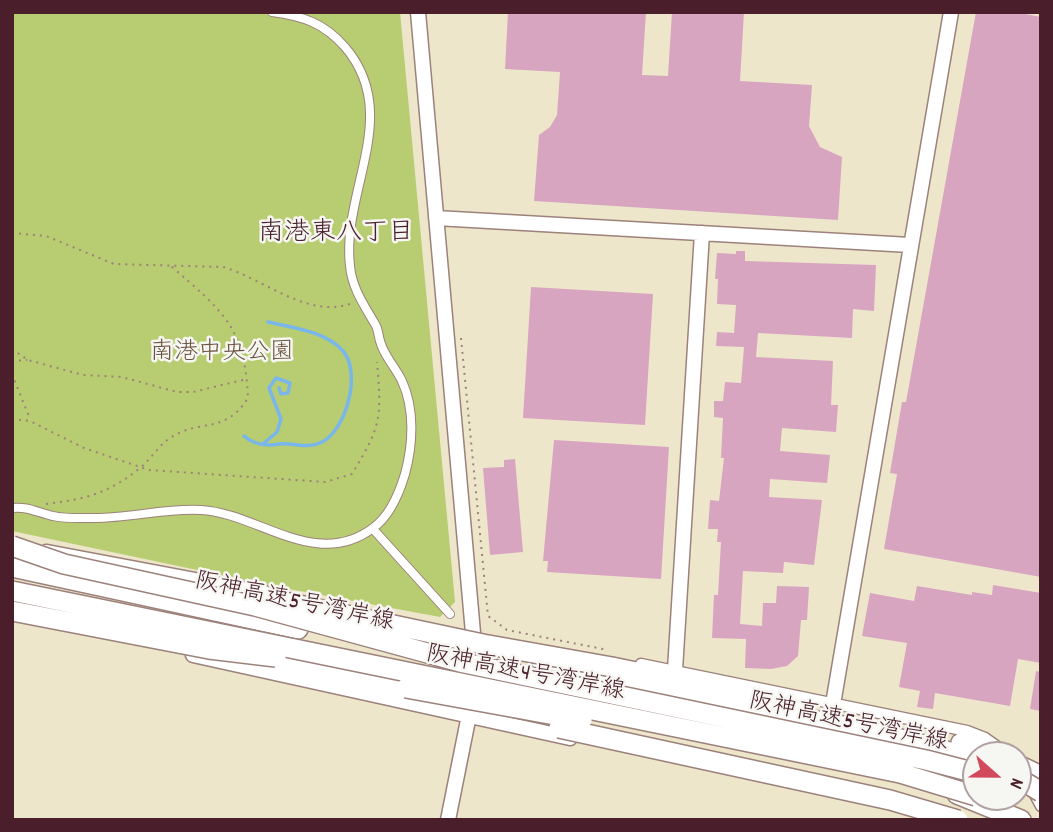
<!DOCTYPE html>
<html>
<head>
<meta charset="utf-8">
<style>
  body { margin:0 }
  #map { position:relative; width:1053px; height:832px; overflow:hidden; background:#eee6cb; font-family:Dekko,sans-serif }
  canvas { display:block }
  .frame { position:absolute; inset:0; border:14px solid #4a1f2b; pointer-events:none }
  .north { position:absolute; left:962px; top:741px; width:70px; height:70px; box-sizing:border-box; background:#f6f6f2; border:2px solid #b1a0a2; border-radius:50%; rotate:111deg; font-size:19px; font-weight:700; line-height:28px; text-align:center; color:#4a1f2b }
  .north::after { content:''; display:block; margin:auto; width:24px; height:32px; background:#d1495b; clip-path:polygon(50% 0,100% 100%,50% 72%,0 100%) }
</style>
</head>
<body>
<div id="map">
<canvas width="1053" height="832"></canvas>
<div class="frame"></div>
<div class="north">N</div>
</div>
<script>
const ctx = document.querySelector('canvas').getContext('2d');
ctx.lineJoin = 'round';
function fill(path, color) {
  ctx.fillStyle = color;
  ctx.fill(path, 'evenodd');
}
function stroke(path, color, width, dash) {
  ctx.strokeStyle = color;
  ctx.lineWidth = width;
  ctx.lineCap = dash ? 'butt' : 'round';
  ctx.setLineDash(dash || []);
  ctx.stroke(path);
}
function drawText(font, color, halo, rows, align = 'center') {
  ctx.font = font + ' Dekko,"Klee One",sans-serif';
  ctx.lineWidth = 5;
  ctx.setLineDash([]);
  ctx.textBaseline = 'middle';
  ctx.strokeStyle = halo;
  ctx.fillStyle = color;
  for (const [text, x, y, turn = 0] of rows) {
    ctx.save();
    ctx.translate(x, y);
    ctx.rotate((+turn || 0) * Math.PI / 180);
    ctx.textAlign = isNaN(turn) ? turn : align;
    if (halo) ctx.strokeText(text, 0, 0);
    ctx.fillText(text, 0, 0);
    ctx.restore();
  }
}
const green = new Path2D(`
  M12,12H400L455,602L440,617L273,586L12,531Z`);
const stream = new Path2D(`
  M244,436C254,445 267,446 279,444C294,442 307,450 322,442C346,430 362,373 343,351C327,332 291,327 268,322
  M263,444L277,432L281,419L269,388L276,378L290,383L288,393L281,394L279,388`);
const building = new Path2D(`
  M508,12H646L642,75L668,76L672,12H744L740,81L812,85L809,126L820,147L842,157L838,220L534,201L539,135L550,127L557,115L560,72L505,69Z
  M976,12H1015L1041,17V577L884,549L897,474L890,473L902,402H906Z
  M736,251H745V261L876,265L874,311L853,309L852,338L758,333L756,357L833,361L831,405H838L836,432L782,428L780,451L830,455L827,483L770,479L769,497L822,500L814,565L784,562L783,573L743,571L740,624L762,626L763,603H776L777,586L809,587L807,620H801L798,656L787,666L771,669L745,668L746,639L712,638L714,595H718L721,542H717L718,529H708L710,500L719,501L724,458H721L723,418L714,417V401H723L725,382L741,383L744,347L716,346L717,332L734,333L736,305L717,304L718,279H715L717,253L736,254Z
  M531,287L653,294L645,425L523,418Z
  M554,440L669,447L661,579L547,572L548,561H543Z
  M515,459L523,552L490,555L483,468L504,467V460Z
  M993,585L1041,593V663L1018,659L1010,706L935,693L933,709L917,707L920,691L899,687L907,643L862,636L870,593L914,601L917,586L972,595V592L992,595Z
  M1036,671L1041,672V711L1030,709Z`);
const path = new Path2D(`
  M12,233L46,236L114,264L223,267C265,279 308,320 353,303
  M461,338L488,616L507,630L608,650
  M12,349L28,360L83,375L122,377L177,392H193L247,379
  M12,361L27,360
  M12,374L30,419
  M12,419L30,421L84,448L149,470L325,482L352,474C381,426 382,419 377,362
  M46,504C85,499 108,494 140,468C151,459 158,446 170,438C200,418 225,435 248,398C245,326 222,311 171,266`);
const pedestrian = new Path2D(`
  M12,508C28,506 38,513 53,516C66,519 82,518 95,518C130,518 166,508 201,510C258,513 316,571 373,528C390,516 399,494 405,474C413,445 415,409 402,381C396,368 385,357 381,344C378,337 379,330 375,324C364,305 352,288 350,266C341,191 403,115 345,47C324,23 303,16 272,12
  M373,529L450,614`);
const minor = new Path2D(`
  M46,550L274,593
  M641,664L967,731L985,738L1009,755
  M1032,789L1041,806`);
const tertiary = new Path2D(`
  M418,12L473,633L469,715L448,820
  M436,218L910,245
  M193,655L570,738
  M675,670L702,233
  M833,704L951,12`);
const motorway = new Path2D(`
  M12,567L298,629
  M255,661L406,688
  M541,661C684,704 835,715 976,760
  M612,667L799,706
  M961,743L995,755
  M1018,765L1041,776
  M957,794L1021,820`);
const motorwayBridge = new Path2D(`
  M12,546L64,564L255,606L464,663L926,760L976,773
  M12,591L900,773L976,796
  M266,598L483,644L612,667
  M12,611L209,649L276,657
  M406,688L582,720
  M559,728L890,800L958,820
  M1018,778L1041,792`);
const parkNames = [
  ["南港中央公園",222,355]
];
const streetNames = [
  ["阪神高速5号湾岸線",294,604,12],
  ["阪神高速4号湾岸線",525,675,11],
  ["阪神高速5号湾岸線",848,724,12]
];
const neighbourhoodNames = [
  ["南港東八丁目",336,235]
];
fill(green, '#b8cd71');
stroke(stream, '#79b6eb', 3.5);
fill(building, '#d8a5c0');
stroke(pedestrian, '#9c827b', 10);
stroke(minor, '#9c827b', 13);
stroke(tertiary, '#9c827b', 17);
stroke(motorway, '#9c827b', 22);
stroke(path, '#9c827b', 2, [2, 5]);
stroke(pedestrian, '#fff', 8);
stroke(minor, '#fff', 10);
stroke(tertiary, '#fff', 14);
stroke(motorway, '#fff', 19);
stroke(motorwayBridge, '#9c827b', 22, []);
stroke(motorwayBridge, '#fff', 19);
drawText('24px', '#6b5340', '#f6f6f2', parkNames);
drawText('24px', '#4a1f2b', '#f6f6f2', streetNames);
drawText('26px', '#4a1f2b', '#f6f6f2', neighbourhoodNames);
</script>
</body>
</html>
